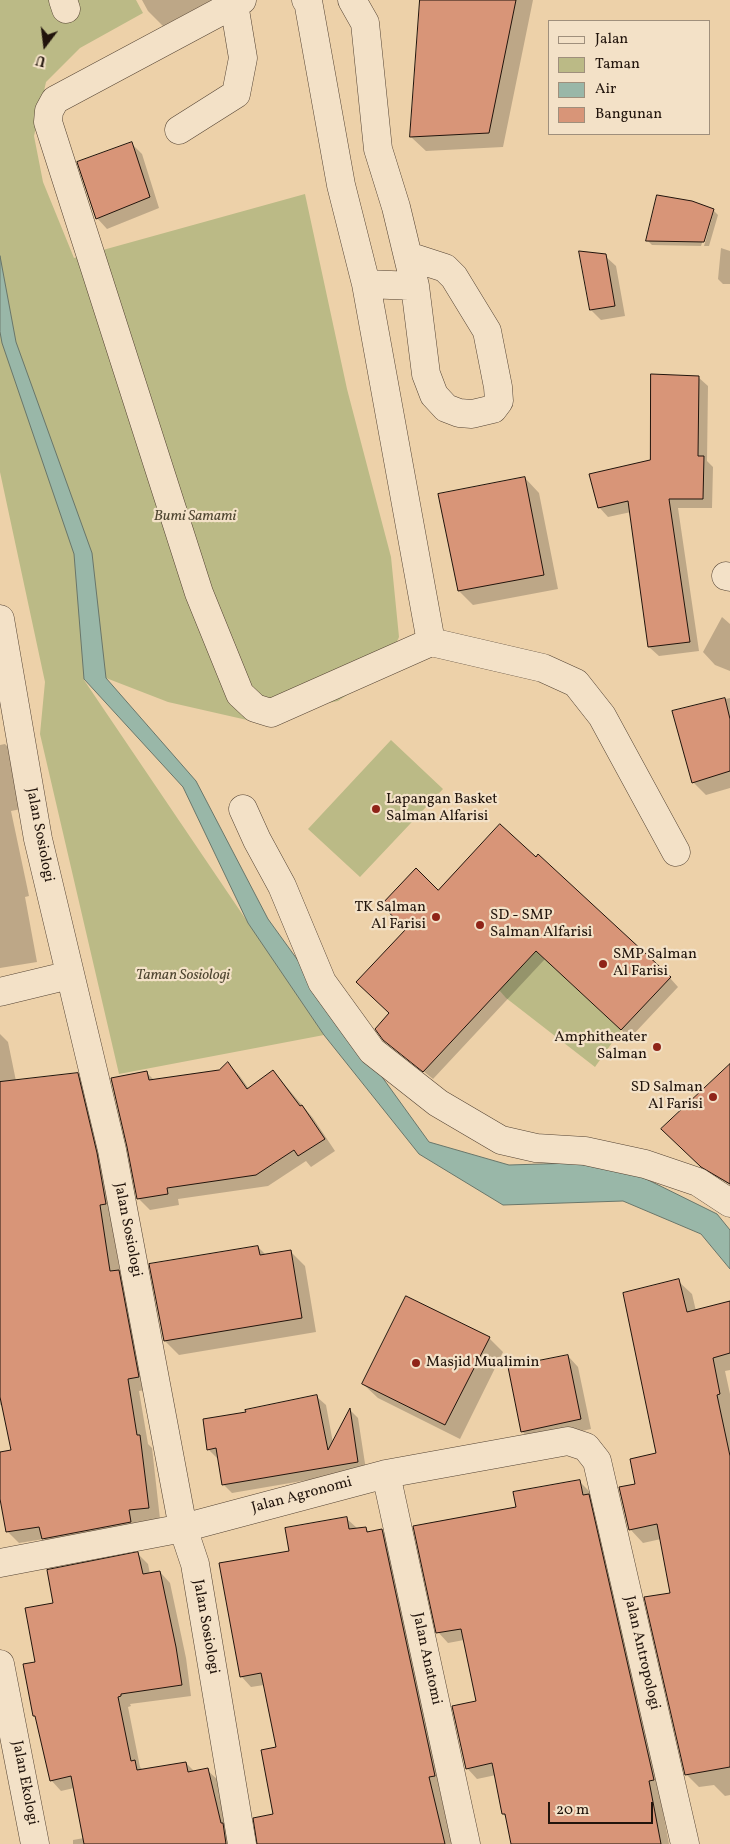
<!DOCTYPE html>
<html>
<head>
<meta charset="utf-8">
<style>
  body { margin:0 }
  #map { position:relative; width:730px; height:1844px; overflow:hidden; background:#edd1a9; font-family:Vollkorn,serif }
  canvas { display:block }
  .legend { position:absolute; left:548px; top:20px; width:162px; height:115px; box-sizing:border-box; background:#f3e1c7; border:1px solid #9f8f7c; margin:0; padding:6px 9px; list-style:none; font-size:15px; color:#21140c }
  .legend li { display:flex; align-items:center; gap:10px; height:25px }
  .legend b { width:25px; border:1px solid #9f8f7c }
  .north { position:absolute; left:20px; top:20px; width:50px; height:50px; -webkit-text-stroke:4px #f3e1c7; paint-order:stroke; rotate:195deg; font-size:14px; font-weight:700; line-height:20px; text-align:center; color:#21140c }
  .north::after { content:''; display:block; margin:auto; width:18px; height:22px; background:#21140c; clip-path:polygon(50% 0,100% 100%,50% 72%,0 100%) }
  .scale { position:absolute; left:548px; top:1802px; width:105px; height:22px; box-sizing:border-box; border:2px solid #21140c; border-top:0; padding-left:6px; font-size:15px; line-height:18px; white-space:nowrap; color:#21140c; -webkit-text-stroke:4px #f3e1c7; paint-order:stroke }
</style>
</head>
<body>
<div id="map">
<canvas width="730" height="1844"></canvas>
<ul class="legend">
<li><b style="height:6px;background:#f3e1c7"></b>Jalan</li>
<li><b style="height:14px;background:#bbba86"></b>Taman</li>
<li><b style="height:14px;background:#99b7a8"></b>Air</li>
<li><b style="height:14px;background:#d89578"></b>Bangunan</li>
</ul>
<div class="north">U</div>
<div class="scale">20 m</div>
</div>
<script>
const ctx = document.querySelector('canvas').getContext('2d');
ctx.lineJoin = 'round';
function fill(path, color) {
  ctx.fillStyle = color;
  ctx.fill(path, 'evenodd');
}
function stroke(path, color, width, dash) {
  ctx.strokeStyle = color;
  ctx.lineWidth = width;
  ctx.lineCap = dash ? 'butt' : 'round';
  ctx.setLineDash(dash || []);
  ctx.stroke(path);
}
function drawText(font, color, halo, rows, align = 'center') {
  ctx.font = font + ' Vollkorn,serif';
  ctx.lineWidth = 4.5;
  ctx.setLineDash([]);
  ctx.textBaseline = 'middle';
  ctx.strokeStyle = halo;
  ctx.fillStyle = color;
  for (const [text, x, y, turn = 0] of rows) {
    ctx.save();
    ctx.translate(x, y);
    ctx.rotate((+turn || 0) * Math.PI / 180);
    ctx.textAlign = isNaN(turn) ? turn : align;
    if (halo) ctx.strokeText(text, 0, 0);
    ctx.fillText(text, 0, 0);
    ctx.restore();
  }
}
const green = new Path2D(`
  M0,0H136L143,13L80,48L46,82L34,136L43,182L74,258L305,194L347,389L391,557L399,637L384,670L338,701L247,720L168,702L106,678L84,680L324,1035L119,1074L40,734L45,682L0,472Z
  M391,740L443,789L360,877L308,829Z
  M536,951L621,1030L595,1067L506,998L499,990Z`);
const water = new Path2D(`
  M0,256L16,342L92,553L106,678L196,781L268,919L429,1142L509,1165L574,1163L638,1175L717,1214L730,1230V1269L701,1234L623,1201L503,1205L419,1154L324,1035L248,923L183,787L84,679L74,554L2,343L0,332Z`);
const shadow = new Path2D(`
  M142,0H212L163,26L148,11Z
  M421,0H533L503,147L426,151L411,137Z
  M132,144L142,154L159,208L107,229L97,218Z
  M713,210L714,211H712L701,246L652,245L647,240Z
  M714,211L718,215L709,246H704Z
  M721,248L730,251V284H723L718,279Z
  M605,256L616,266L625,316L601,320L591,310Z
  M698,377L708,386L707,461L713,467L712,508H678L699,651L659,656L649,647L631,512L608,517L599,507L651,461Z
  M525,478L539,493L558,589L473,605L459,591Z
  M722,617L730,624V671L715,665L703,652Z
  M730,698V788L706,795L693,782L674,712Z
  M5,744L17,756L26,808L11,811L29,896L25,897L37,962L0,968V745Z
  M439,892L670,978L678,987L630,1038L545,959L433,1079L384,1039L408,929Z
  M0,1034L8,1042L16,1081L77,1074L89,1086L120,1272L130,1283L150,1389L139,1391L148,1444L152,1448L160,1519L140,1522L142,1533L55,1550L44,1539L19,1543L7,1531L0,1492V1453L13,1451L3,1404L0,1405Z
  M228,1064L239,1075L249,1089L273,1071L313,1118L335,1151L311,1167L306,1161L268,1186L178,1199L179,1205L150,1210L138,1198L147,1073L155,1081L220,1071Z
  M730,1066V1185L707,1171L663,1129Z
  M258,1247L266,1255L291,1252L305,1266L316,1332L179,1355L165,1341Z
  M678,1281L692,1294L696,1311L730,1303V1370L725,1371L730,1394V1795L725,1796L714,1785L699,1787L686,1774L671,1594L661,1539L643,1543L630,1529L636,1484L657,1454Z
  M489,1338L503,1352L460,1439L378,1398L363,1384Z
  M568,1356L578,1367L591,1429L532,1442L522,1431Z
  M317,1397L326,1405L333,1443L350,1410L358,1418L366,1470L232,1493L223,1484L219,1457L217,1458L208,1449Z
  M579,1481L590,1492L591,1498L599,1506L664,1790L659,1791L669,1844H512L507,1818L503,1814L496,1775L477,1779L467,1768L477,1702L464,1640L448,1643L438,1632L517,1508Z
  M346,1518L358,1529L365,1528L370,1533L382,1530L392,1541L445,1786L439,1787L452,1844H258L275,1815L277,1748L264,1685L251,1687L241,1676L290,1552Z
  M138,1554L148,1564L150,1574L160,1572L170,1583L186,1658L191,1696L130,1704L131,1706L128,1707L140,1767L143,1770L186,1763L195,1772L207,1770L218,1780L234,1844H73V1840L84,1838L74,1788L61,1791L51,1780L36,1718L34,1716L36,1663L55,1604Z`);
const building = new Path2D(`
  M420,0H516L489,133L410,137Z
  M132,142L150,197L96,219L77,162Z
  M657,195L692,201L714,209L704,242L646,241Z
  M579,251L606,254L615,306L590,310Z
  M651,374L699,376L698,456H704L703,499H669L690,642L648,647L628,501L598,508L589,474L650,460Z
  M525,477L544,575L458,591L438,494Z
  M725,698L730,719V771L692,783L672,711Z
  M500,824L536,857L538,854L671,977L621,1030L536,951L423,1072L383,1040L375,1029L389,1013L356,982L406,929L381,905L416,868L438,890Z
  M228,1062L247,1089L273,1070L300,1106L302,1105L325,1139L298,1156L294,1150L256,1175L167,1188L168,1194L137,1199L127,1147L111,1078L147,1071L149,1080L219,1070Z
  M730,1064V1184L701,1167L661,1129Z
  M78,1073L97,1153L106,1204L100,1205L110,1271L119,1270L139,1377L128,1379L137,1435H140L149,1508L129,1510L131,1522L42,1539L39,1527L6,1532L0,1499V1452L11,1450L0,1397V1082Z
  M258,1246L260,1255L291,1250L302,1318L164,1341L149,1264Z
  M679,1279L687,1312L730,1301V1353L713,1358L720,1394L717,1395L730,1456V1767L685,1775L644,1597L670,1593L657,1524L629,1530L619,1487L635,1484L630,1459L656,1453L623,1293Z
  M406,1296L490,1337L445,1425L362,1384Z
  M568,1355L581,1419L521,1432L508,1367Z
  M317,1395L328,1450L350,1408L358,1462L222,1485L216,1448L207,1450L203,1419L246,1412L245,1410Z
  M580,1480L583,1495L589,1494L654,1780L649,1781L661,1844H511L505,1814H502L492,1763L466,1769L452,1706L476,1701L461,1629L436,1633L413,1526L516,1507L513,1492Z
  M347,1517L349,1529L366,1527L367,1532L382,1529L435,1776L429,1777L445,1844H257L253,1818L273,1814L261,1750L276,1747L261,1673L240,1677L219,1563L289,1551L285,1528Z
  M138,1552L143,1574L160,1571L176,1647L182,1685L121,1694V1696L118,1697L131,1761L135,1760L137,1770L186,1762L188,1772L208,1768L221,1823H223L226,1844H84L71,1776L50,1781L35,1716H33L23,1664L35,1662L25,1608L53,1603L47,1570Z`);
const minor = new Path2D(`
  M63,0L66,9
  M242,0L55,100L49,111L48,122L199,593L240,694L255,708L271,713L431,642L543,668L576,683L602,716L676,852
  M306,0L308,1L341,185L366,284L415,286
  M352,0L365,23L378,149L396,207L415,286L426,374L434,395L446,408L459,413L472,414L493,409L499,401L498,387L487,331L454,277L445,268L408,256
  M179,130L236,94L243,58L234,4
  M366,284L431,642
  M726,576L730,577
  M0,619L38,839L112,1150L183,1528L195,1564L242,1844
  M243,809L257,840L282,886L322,982L372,1051L438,1103L501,1140L536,1148L585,1151L645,1164L698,1182L730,1203
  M0,992L70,975
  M386,1474L466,1844
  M0,1563L183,1528L386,1474L568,1441L586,1447L597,1461L685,1844
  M0,1664L35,1844`);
const markers = [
  [376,809,5,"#8f2418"],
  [436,917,5,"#8f2418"],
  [480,925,5,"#8f2418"],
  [603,964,5,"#8f2418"],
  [657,1047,5,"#8f2418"],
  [713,1097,5,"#8f2418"],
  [416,1363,5,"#8f2418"]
];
const parkNames = [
  ["Bumi Samami",195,517],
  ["Taman Sosiologi",183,976]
];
const poiNames = [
  ["Lapangan Basket",386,800],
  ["Salman Alfarisi",386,817],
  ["TK Salman",426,908,"right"],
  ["Al Farisi",426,925,"right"],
  ["SD - SMP",490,916],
  ["Salman Alfarisi",490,933],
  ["SMP Salman",613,955],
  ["Al Farisi",613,972],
  ["Amphitheater",647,1038,"right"],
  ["Salman",647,1055,"right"],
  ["SD Salman",703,1088,"right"],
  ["Al Farisi",703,1105,"right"],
  ["Masjid Mualimin",426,1363]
];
const streetNames = [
  ["Jalan Sosiologi",39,835,79],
  ["Jalan Sosiologi",127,1230,79],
  ["Jalan Agronomi",302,1496,-15],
  ["Jalan Sosiologi",205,1627,80],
  ["Jalan Antropologi",641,1653,77],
  ["Jalan Anatomi",426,1659,78],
  ["Jalan Ekologi",24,1783,79]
];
fill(green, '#bbba86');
fill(water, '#99b7a8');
stroke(water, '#69766a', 1);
fill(shadow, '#0003');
fill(building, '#d89578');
stroke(building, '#21140c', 1);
stroke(minor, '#544333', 29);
stroke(minor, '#f3e1c7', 28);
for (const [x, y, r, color] of markers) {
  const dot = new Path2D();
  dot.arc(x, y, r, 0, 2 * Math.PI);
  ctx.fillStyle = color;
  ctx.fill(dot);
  stroke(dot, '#f3e1c7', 2);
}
drawText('italic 15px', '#4f4631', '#f3e1c7', parkNames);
drawText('15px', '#21140c', '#f3e1c7', poiNames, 'left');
drawText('15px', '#21140c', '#f3e1c7', streetNames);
</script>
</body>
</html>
